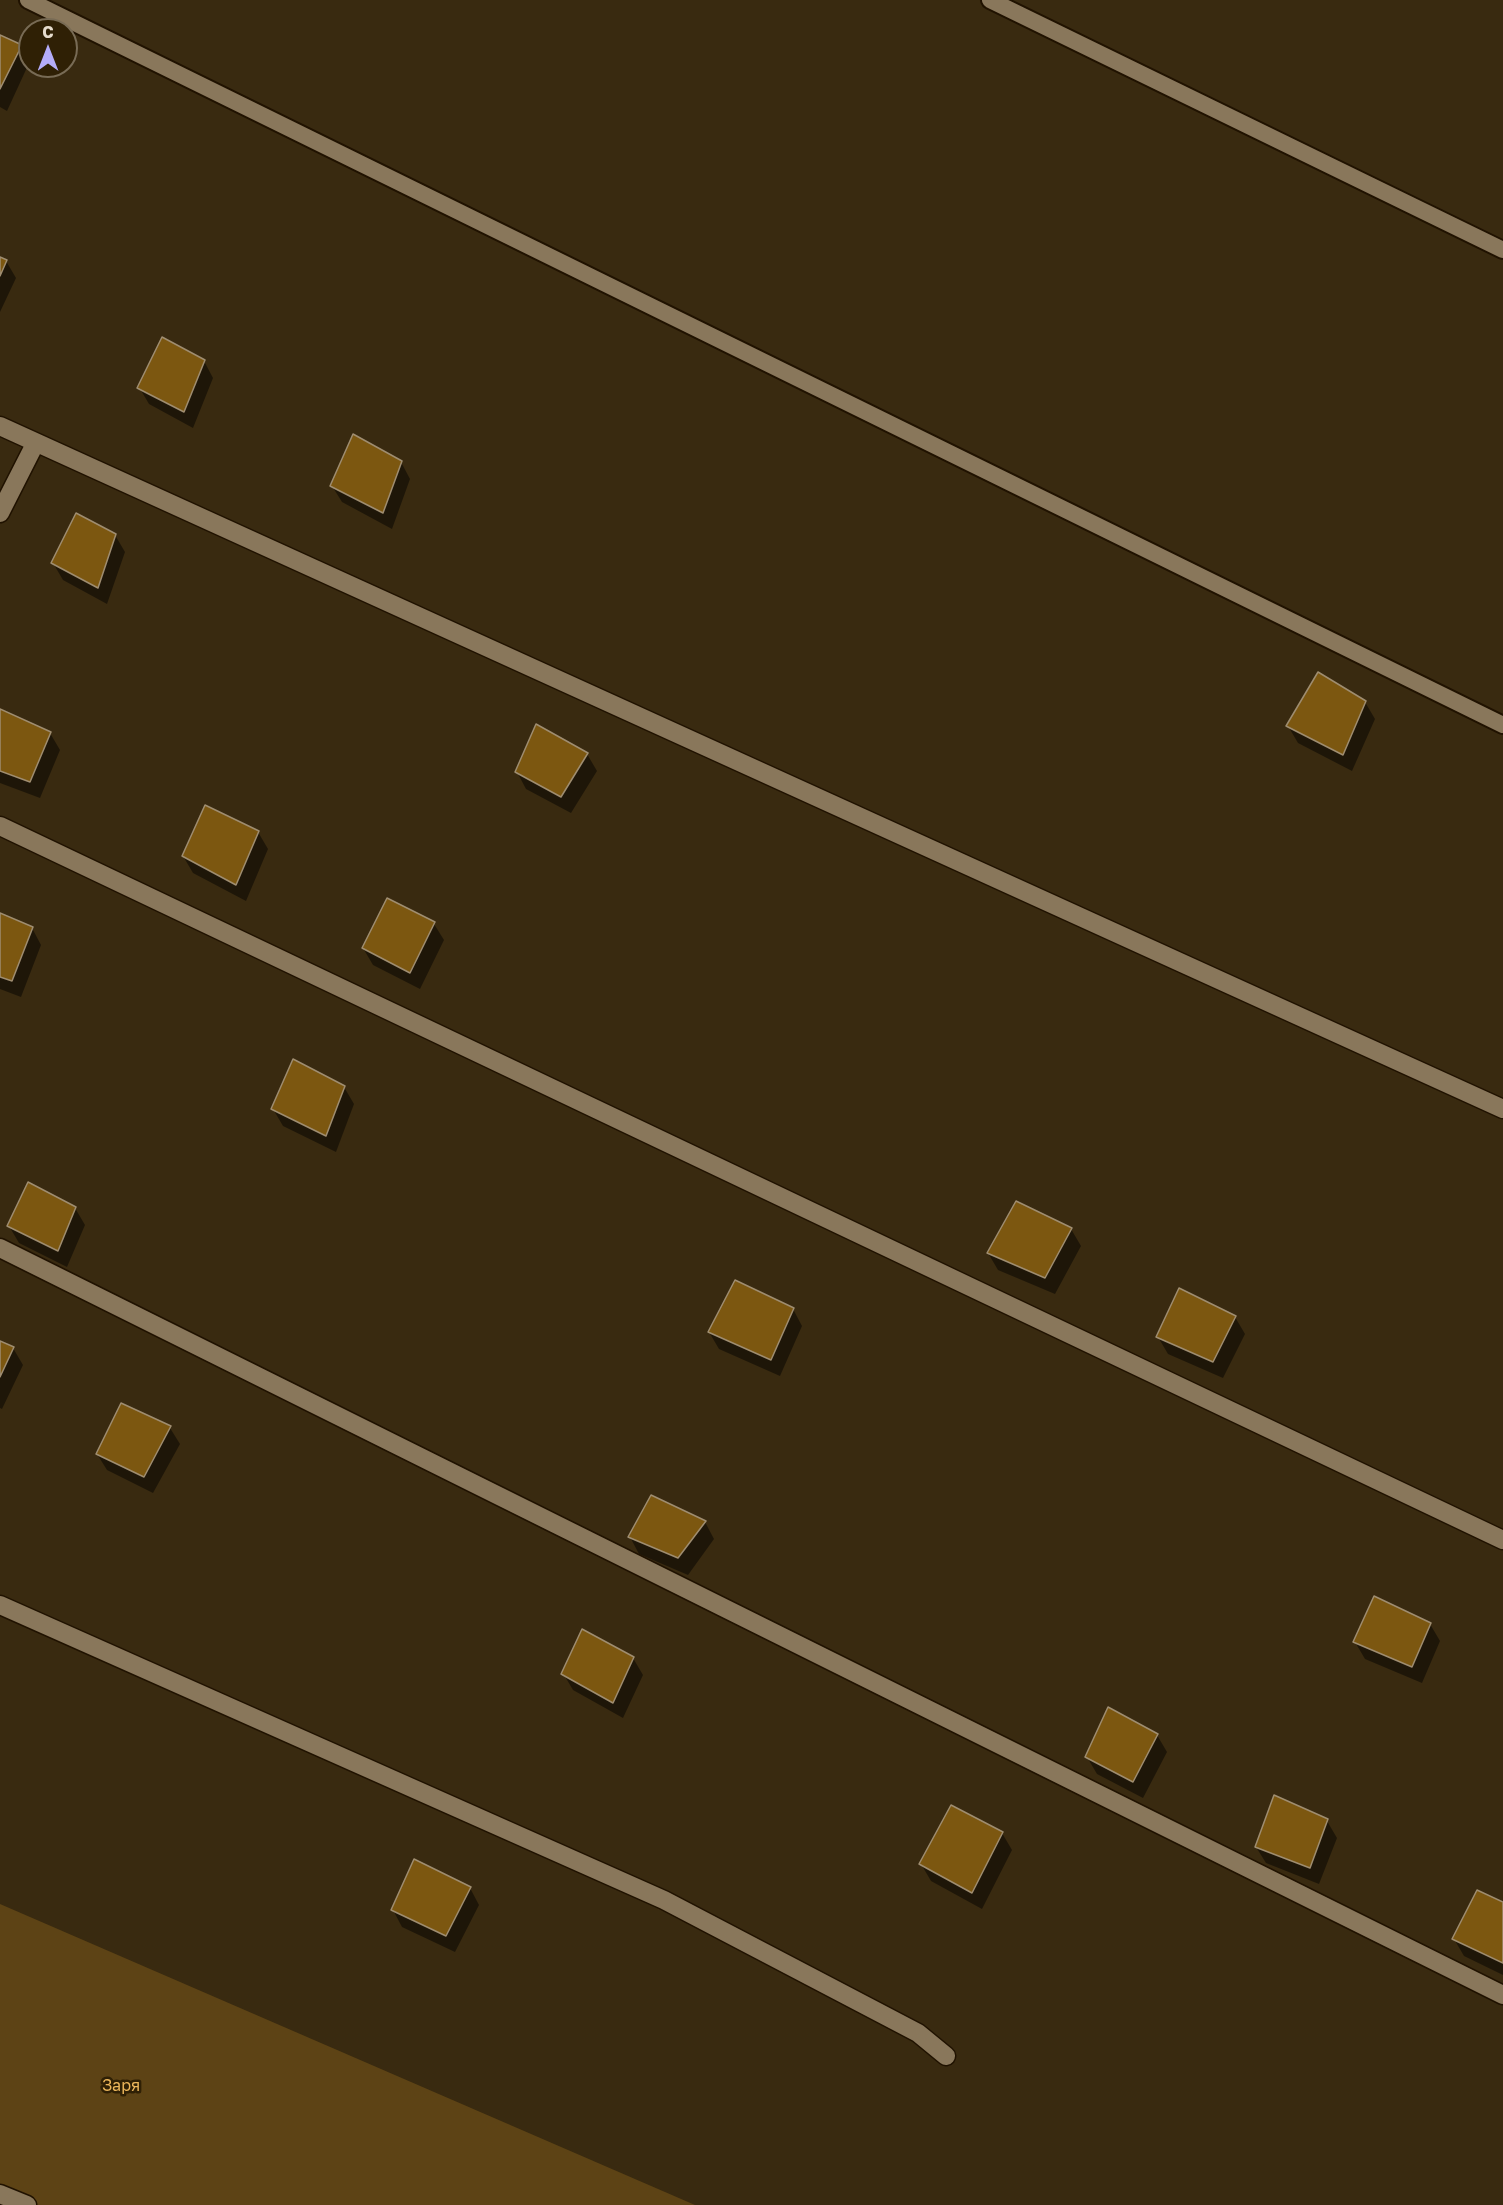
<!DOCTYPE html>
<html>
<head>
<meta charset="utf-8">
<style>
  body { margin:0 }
  #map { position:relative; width:1503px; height:2205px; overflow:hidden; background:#392a10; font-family:"Golos Text",sans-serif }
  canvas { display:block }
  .north { position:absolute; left:18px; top:18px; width:60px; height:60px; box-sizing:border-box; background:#2f2005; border:2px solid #786b55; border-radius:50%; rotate:0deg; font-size:16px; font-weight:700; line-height:24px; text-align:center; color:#e6dccd }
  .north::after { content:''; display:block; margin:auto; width:21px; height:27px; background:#b4acf9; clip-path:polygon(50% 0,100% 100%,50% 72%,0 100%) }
</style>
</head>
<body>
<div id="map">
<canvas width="1503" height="2205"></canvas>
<div class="north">С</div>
</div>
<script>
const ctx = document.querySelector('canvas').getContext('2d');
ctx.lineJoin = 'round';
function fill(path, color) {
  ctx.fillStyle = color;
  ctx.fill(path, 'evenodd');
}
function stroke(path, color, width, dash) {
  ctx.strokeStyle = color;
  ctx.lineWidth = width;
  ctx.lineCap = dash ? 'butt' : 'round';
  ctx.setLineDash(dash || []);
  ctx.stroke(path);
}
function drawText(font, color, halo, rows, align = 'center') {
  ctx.font = font + ' "Golos Text",sans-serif';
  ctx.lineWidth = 5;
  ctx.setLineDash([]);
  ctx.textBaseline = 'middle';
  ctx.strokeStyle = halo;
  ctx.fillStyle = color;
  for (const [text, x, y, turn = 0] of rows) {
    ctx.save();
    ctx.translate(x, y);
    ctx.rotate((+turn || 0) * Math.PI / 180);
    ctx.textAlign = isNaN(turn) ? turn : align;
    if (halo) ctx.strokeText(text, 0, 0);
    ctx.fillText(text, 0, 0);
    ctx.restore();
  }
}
const green = new Path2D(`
  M0,1904L695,2205H0Z`);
const shadow = new Path2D(`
  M0,37L21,46L30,61L7,111L0,107Z
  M0,258L6,261L16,278L0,312Z
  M204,361L213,378L193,428L149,404L139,387Z
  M401,462L410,479L392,529L342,502L332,486Z
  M115,535L125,552L107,604L63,580L53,563Z
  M1365,702L1375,719L1352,771L1298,743L1288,726Z
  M0,710L50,733L60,750L40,798L0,783Z
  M587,754L597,771L571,813L526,789L517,772Z
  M258,832L268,849L246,901L193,873L183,856Z
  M0,914L32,928L41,945L21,997L0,989Z
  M434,924L444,940L420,989L373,965L363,948Z
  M344,1087L354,1104L336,1152L283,1126L273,1109Z
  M75,1208L85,1225L67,1267L19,1243L9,1226Z
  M1071,1229L1081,1246L1055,1294L998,1270L988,1253Z
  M793,1309L802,1326L780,1376L719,1349L709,1332Z
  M1235,1317L1245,1334L1223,1378L1168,1354L1158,1337Z
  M0,1343L13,1348L23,1365L2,1409L0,1408Z
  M170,1428L180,1444L153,1493L107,1470L97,1454Z
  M705,1522L714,1539L688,1575L639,1554L630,1537Z
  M1430,1624L1440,1641L1422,1683L1365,1659L1355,1642Z
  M633,1658L643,1675L623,1718L573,1690L563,1673Z
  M1157,1735L1167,1752L1143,1798L1097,1774L1087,1757Z
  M951,1807L1002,1833L1012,1850L982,1909L931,1881L921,1864Z
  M1327,1821L1337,1838L1319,1884L1266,1863L1256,1847Z
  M470,1888L479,1905L455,1952L402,1927L393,1910Z
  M1503,1904V1975L1464,1956L1454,1939Z`);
const building = new Path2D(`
  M0,35L22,45L0,89Z
  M0,257L7,260L0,276Z
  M162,337L205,360L184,412L137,388Z
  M353,434L402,461L383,513L330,486Z
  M76,513L116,534L98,588L51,563Z
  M1318,672L1366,701L1343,755L1286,726Z
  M0,709L51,732L30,782L0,771Z
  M536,724L588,753L561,797L515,772Z
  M205,805L259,831L236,885L182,856Z
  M387,898L435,922L410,973L362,948Z
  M0,913L33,927L12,981L0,977Z
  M293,1059L345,1086L326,1136L271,1109Z
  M28,1182L76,1207L58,1251L7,1226Z
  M1016,1201L1072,1228L1045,1278L987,1253Z
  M735,1280L794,1308L771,1360L708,1332Z
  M1179,1288L1236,1316L1213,1362L1156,1337Z
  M0,1341L14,1347L0,1377Z
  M121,1403L171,1426L144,1477L96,1454Z
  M651,1495L706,1521L678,1558L628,1537Z
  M1374,1596L1431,1623L1412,1667L1353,1642Z
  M582,1629L634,1657L613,1703L561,1674Z
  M1108,1707L1158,1734L1133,1782L1085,1757Z
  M1274,1795L1328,1819L1310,1868L1255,1847Z
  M951,1805L1003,1832L972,1893L919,1864Z
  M414,1859L471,1887L446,1936L391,1910Z
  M1477,1890L1503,1902V1963L1452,1939Z`);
const lane = new Path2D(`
  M28,0L1503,725
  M990,0L1503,250`);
const street = new Path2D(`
  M0,426L1503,1109
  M0,513L35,444
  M0,826L1503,1540
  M0,1248L1503,1995
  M0,1605L664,1900L918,2033L946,2056
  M0,2194L27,2205`);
const parkNames = [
  ["Заря",121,2086]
];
fill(green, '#5d4315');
fill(shadow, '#0007');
fill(building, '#7c5710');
stroke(building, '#9f8d70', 1.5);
stroke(lane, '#201200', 20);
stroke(street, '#201200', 21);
stroke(lane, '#89775b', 16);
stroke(street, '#89775b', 18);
drawText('16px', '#ecb65b', '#2f2005', parkNames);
</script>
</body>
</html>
